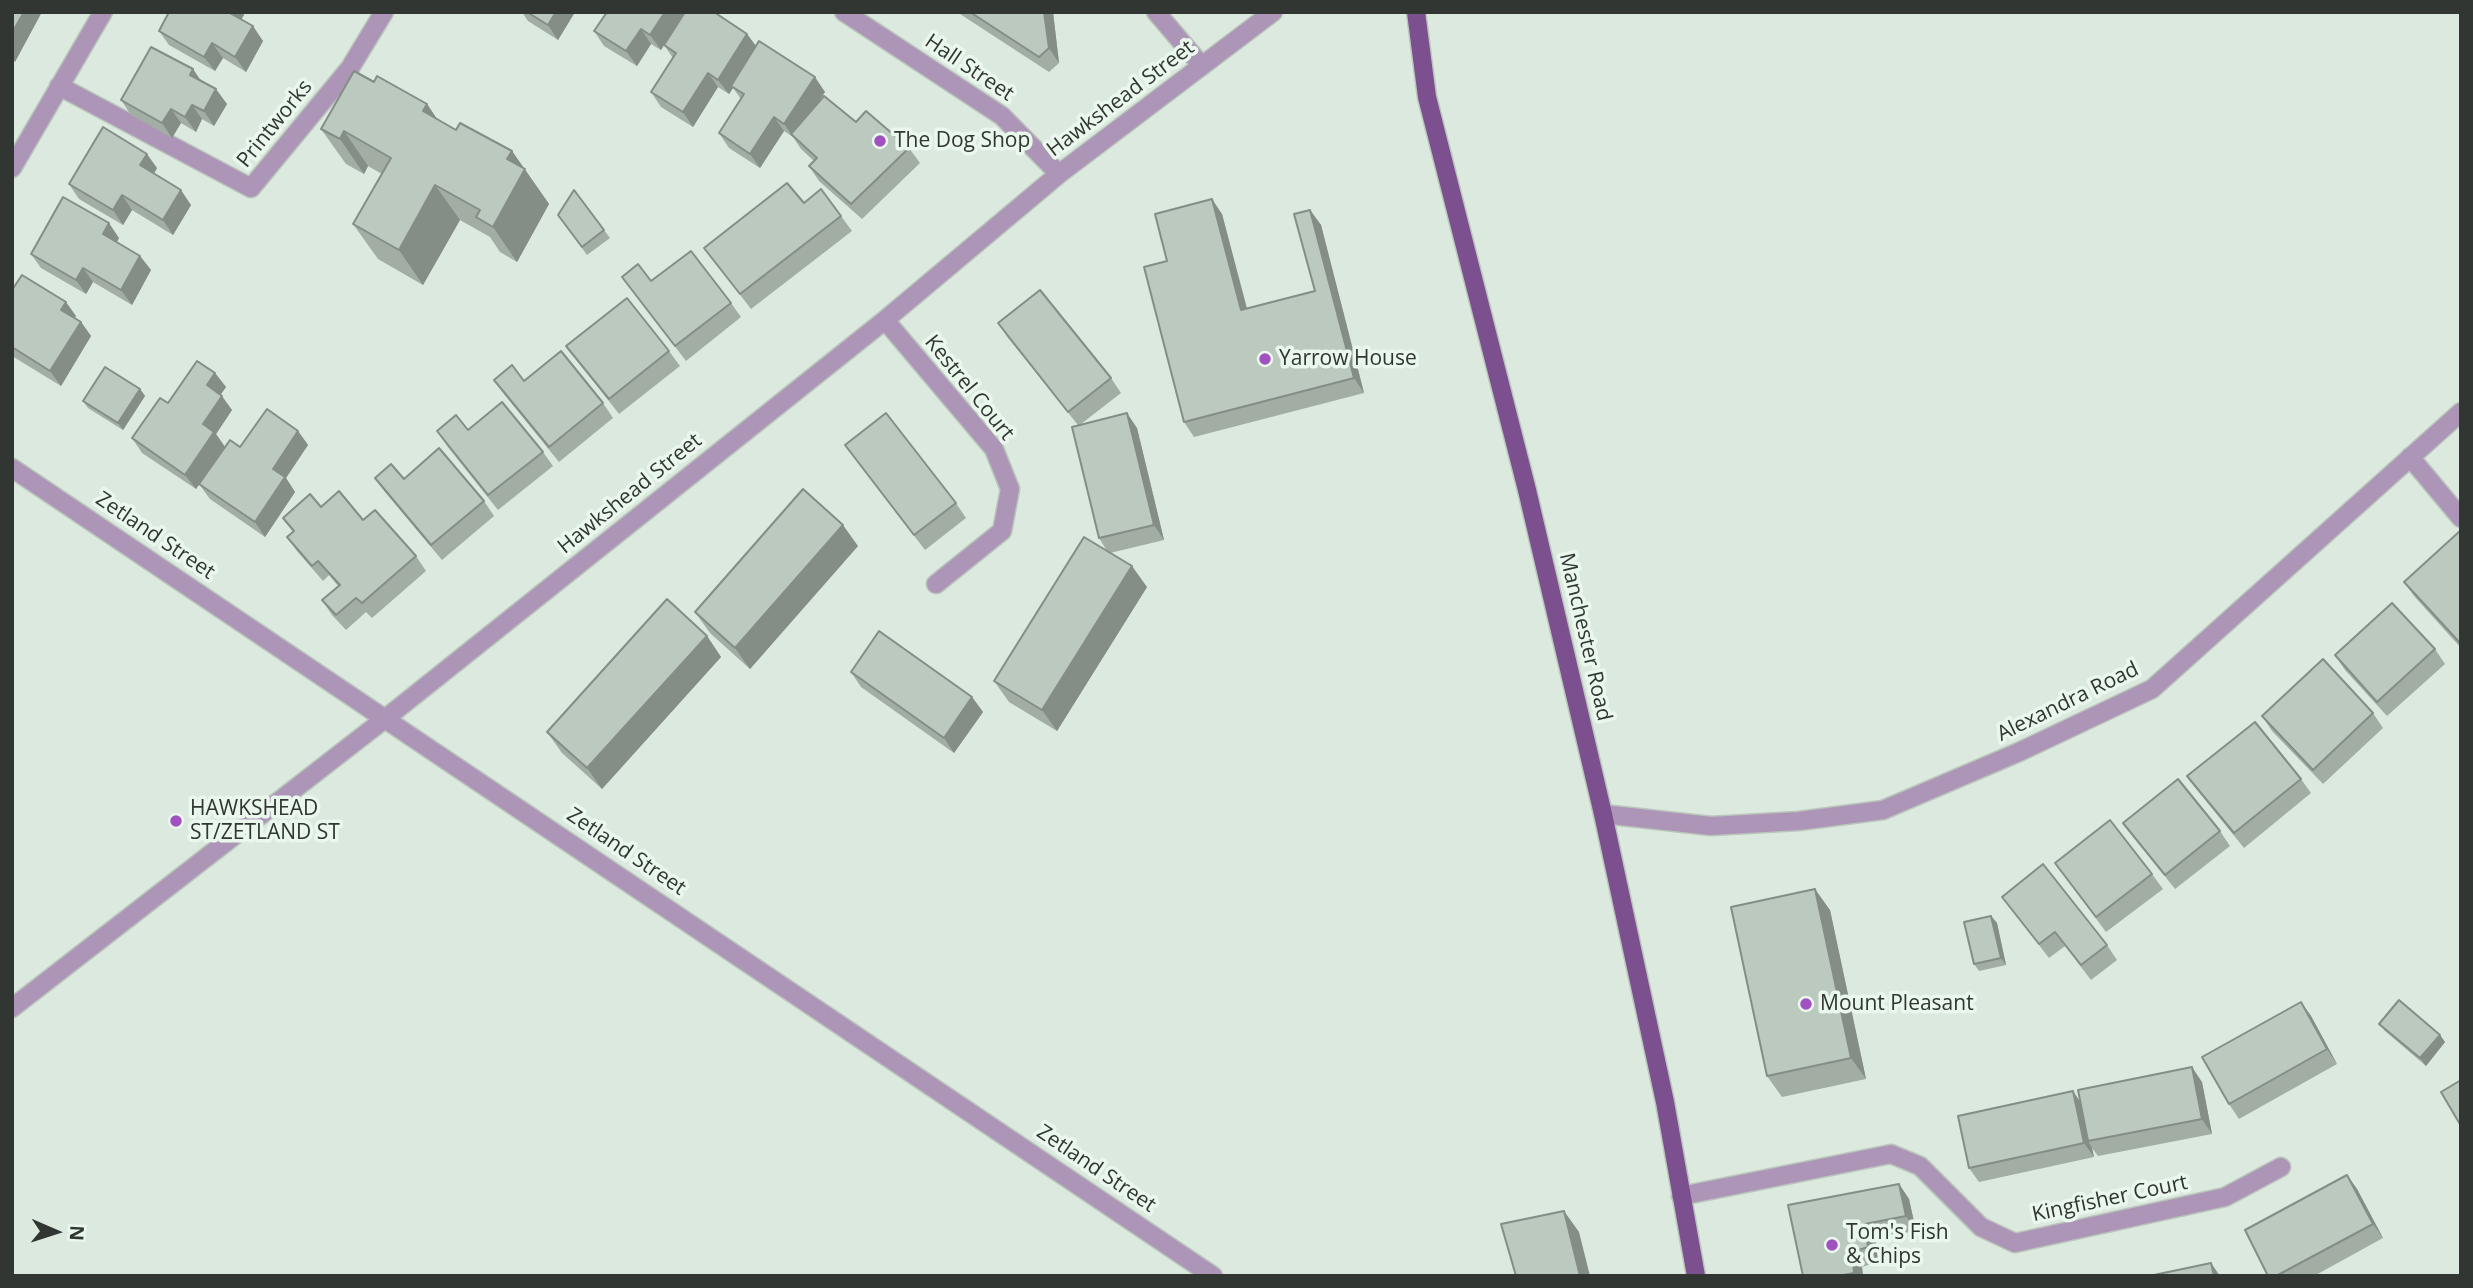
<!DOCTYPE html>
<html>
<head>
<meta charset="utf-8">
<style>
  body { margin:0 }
  #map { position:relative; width:2473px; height:1288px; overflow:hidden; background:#dce9df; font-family:"Open Sans",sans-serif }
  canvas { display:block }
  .frame { position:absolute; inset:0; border:14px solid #313632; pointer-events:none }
  .north { position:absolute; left:21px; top:1197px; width:70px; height:70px; -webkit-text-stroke:5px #eaf7ed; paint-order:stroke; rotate:93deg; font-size:19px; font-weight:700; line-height:28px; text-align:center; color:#313632 }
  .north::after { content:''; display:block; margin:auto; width:24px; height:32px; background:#313632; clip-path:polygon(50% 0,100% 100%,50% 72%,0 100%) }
</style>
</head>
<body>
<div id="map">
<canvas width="2473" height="1288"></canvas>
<div class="frame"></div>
<div class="north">N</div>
</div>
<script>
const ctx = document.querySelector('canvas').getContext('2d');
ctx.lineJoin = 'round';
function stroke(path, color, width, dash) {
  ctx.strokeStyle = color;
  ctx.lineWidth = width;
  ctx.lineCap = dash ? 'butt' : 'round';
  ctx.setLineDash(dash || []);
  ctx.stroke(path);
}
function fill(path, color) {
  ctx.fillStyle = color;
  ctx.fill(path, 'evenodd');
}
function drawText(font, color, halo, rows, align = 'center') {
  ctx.font = font + ' "Open Sans",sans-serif';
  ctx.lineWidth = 7;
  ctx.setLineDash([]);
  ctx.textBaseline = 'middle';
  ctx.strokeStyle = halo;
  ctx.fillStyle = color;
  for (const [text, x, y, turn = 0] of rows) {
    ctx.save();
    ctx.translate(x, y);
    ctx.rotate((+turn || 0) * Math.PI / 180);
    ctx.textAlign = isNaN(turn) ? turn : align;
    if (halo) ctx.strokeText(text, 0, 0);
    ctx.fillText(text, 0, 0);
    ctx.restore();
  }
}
const minor = new Path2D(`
  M844,12L1002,116L1059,174
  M1156,12L1202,66
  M59,86L251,188L350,68L384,12
  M12,168L103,12
  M885,320L994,449L1010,489L1002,531L936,584
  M2410,457L2461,518
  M12,468L1213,1276
  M1603,814L1711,826L1799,821L1883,810L2019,752L2152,689L2461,412
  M12,1008L386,718L885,320L1059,174L1273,12
  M1681,1196L1891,1154L1920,1166L1981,1227L2015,1243L2225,1197L2281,1167`);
const major = new Path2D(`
  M1416,12L1427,97L1527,490L1603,814L1665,1102L1696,1276`);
const wall = new Path2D(`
  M169,12H242L244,15L241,19L263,41L246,72L223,58L215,71L169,45L159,31Z
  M522,12H575L558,40L528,21Z
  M605,12H684L661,50L651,44L637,66L604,46L594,31L606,14Z
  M957,12H1053L1059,63L1049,72Z
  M747,34L756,46L825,92L814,108L856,122L909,148L920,163L862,219L819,181L809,166L814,161L801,149L793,137L784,131L760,168L729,148L719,133L741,99L733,88L729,94L718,87L693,127L661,107L651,92L673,58L664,45Z
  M193,69L201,81L227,104L214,126L202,119L196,132L181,123L172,138L131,115L121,100Z
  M374,82L427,104L437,119L456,130L512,151L549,204L517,262L500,252L490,237L460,220L423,285L378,259L353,224L382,174L368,166L364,174L346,164L321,129Z
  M157,168L154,174L191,205L173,235L132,210L123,225L79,199L69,184Z
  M574,190L610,238L587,255L558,215Z
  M804,203L841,216L852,231L751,309L704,248Z
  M1310,210L1321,225L1364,393L1194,437L1184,422L1167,261L1222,214L1247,308L1315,291Z
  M119,238L117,242L140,256L151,270L132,305L93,282L86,294L41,268L31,254Z
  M622,277L651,281L731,303L741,317L686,361Z
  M12,290L76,316L75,318L81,322L91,336L61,386L12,356Z
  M998,323L1111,378L1121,393L1081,424L1137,428L1164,540L1110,553L1147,587L1057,731L1009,702L994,681L1107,551L1099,538L1078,425L1008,338Z
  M566,346L669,351L680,366L619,414Z
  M215,373L226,387L220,395L232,410L216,434L225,447L196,489L142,453L132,438L168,403Z
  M494,380L524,381L603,403L613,418L559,462L504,394Z
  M140,389L145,396L123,430L88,408L83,401Z
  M468,430L543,452L553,466L498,510L447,446L437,431Z
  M298,431L308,445L286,478L295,492L265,537L210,499L199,484L240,447Z
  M845,445L956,503L966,518L925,550Z
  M375,478L404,479L484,501L494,516L442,560L385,492Z
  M321,507L363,520L416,556L426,571L372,618L366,612L346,630L332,615L322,600L338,586L329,575L323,581L297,551L287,537L293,532L283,518Z
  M2461,530V648L2414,596L2404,582Z
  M858,546L750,669L710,633L695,612Z
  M707,636L721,657L602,789L562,753L547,732Z
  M2435,649L2445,664L2387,716L2345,670L2335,655Z
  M851,672L972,697L983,712L954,753L861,687Z
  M2373,713L2383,728L2323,784L2272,731L2262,716Z
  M2187,776L2301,779L2311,793L2244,848L2198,791Z
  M2123,823L2220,831L2230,846L2175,889Z
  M2055,863L2152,874L2163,889L2106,932Z
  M2002,897L2107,945L2117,960L2091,980L2065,946L2049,958Z
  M1830,910L1866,1079L1782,1097L1767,1076Z
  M1991,916L1997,923L2006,965L1979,971L1974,964Z
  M2301,1002L2311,1016L2337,1064L2239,1119L2229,1104Z
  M2379,1024L2440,1035L2445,1042L2426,1066L2385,1031Z
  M2202,1082L2212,1134L2098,1156L2092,1148L2094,1157L1979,1182L1969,1168L2080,1102Z
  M2347,1175L2357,1189L2383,1238L2314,1276H2268Z
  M1899,1184L1909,1199L1916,1231L1875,1238L1878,1262L1862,1267L1863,1276H1803Z`);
const shadedWall = new Path2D(`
  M24,12H42L15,62L12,58V33Z
  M227,12H242L244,15L237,26Z
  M556,12H575L558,40L548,25Z
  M665,12H684L661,50L650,35Z
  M1044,12H1053L1059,63L1049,48Z
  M253,26L263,41L246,72L235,57Z
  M641,29L651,44L637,66L626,51Z
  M747,34L758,49L731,86L733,88L729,94L718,80Z
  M212,43L223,58L215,71L204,57Z
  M193,69L203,84L190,75Z
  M708,73L718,87L693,127L683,112Z
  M815,77L825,92L794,138L784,124Z
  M216,89L227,104L214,126L204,111Z
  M427,104L451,140L423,111Z
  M192,105L202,119L196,132L185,117Z
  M171,109L181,123L172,138L162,123Z
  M774,117L784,131L760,168L750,154Z
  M344,131L368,166L364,174L340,139Z
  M512,151L549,204L517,262L493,227L507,159Z
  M147,154L157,168L150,180L140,165Z
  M435,185L460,220L423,285L399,250Z
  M181,190L191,205L173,235L163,220Z
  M122,195L132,210L123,225L113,210Z
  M1212,199L1222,214L1251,325L1241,310Z
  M1310,210L1321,225L1364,393L1354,378Z
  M109,223L119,238L113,249L103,234Z
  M140,256L151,270L132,305L121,290Z
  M83,268L93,282L86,294L76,280Z
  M66,302L76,316L71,324L61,310Z
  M81,322L91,336L61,386L50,371Z
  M215,373L226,387L217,400L207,385Z
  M140,389L145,396L123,430L118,423Z
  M222,396L232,410L216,434L225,447L196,489L185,475L203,424Z
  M1127,413L1137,428L1164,540L1154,525Z
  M298,431L308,445L286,478L295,492L265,537L255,522L273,469Z
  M843,525L858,546L750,669L735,648Z
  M1132,566L1147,587L1057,731L1042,710Z
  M707,636L721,657L602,789L587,768Z
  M972,697L983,712L954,753L944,738Z
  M1815,889L1830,910L1866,1079L1851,1058Z
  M1991,916L1997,923L2006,965L2001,958Z
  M2301,1002L2311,1016L2337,1064L2327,1049Z
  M2440,1035L2445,1042L2426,1066L2420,1058Z
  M2192,1067L2202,1082L2212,1134L2202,1119Z
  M2073,1091L2083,1106L2088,1141L2092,1148L2094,1157L2084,1143Z
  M2347,1175L2357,1189L2383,1238L2373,1224Z
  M1899,1184L1909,1199L1916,1231L1906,1216Z
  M1564,1211L1579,1232L1590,1276H1580Z
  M1865,1224L1875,1238L1878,1262L1868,1247Z
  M1852,1252L1862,1267L1863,1276H1856L1854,1273Z
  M2211,1263L2220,1276H2214Z`);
const building = new Path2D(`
  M12,12H24L12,33Z
  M169,12H228L253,26L235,57L212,43L204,57L159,31Z
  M527,12H556L548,25Z
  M607,12H665L650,35L641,29L626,51L594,31Z
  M685,12H714L747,34L718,80L708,73L683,112L651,92L676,53L664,45Z
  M970,12H1044L1049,48L1039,57Z
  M759,41L815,77L784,124L774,117L750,154L719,133L744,94L731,86Z
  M151,47L193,69L190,75L216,89L204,111L192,105L185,117L171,109L162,123L121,100Z
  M354,71L374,82L377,76L427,104L423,111L456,130L460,123L512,151L507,159L525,169L493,227L476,217L480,210L435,185L399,250L353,224L391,158L344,131L340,139L321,129Z
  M824,96L856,122L866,111L909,148L851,204L809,166L817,158L791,134Z
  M103,127L147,154L140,165L181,190L163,220L122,195L113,210L69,184Z
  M787,183L804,203L821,189L841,216L740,294L704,248Z
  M574,190L604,230L582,247L558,215Z
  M63,197L109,223L103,234L140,256L121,290L83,268L76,280L31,254Z
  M1212,199L1241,310L1315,291L1294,214L1310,210L1354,378L1184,422L1144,267L1167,261L1155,214Z
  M691,251L731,303L675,346L622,277L638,264L651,281Z
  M22,275L66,302L61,310L81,322L50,371L12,347V290Z
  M1040,290L1111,378L1068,412L998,323Z
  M627,298L669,351L609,399L566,346Z
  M561,351L603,403L549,447L494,380L512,365L524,381Z
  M197,361L215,373L207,385L222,396L203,424L214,432L185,475L132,438L160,398L168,403Z
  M105,367L140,389L118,423L83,401Z
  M502,402L543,452L488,495L437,431L456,415L468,430Z
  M267,409L298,431L273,469L285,477L255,522L199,484L230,440L240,447Z
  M886,413L956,503L914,535L845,445Z
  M1127,413L1154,525L1099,538L1072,427Z
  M439,448L484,501L431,545L375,478L391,464L404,479Z
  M803,489L843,525L735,648L695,612Z
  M339,491L363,520L375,510L416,556L362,603L356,598L336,615L322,600L340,585L318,561L312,566L287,537L294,531L283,518L310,494L321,507Z
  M2461,530V644L2404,582Z
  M1084,537L1132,566L1042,710L994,681Z
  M667,599L707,636L587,768L547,732Z
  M2392,603L2435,649L2377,702L2335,655Z
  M879,631L972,697L944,738L851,672Z
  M2323,659L2373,713L2313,770L2262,716Z
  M2255,722L2301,779L2234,833L2187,776Z
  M2178,779L2220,831L2165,875L2123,823Z
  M2110,820L2152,874L2096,917L2055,863Z
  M2043,864L2107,945L2081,965L2055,932L2039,944L2002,897Z
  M1815,889L1851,1058L1767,1076L1731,907Z
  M1991,916L2001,958L1974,964L1964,922Z
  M2399,1000L2440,1035L2420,1058L2379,1024Z
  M2301,1002L2327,1049L2229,1104L2202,1057Z
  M2192,1067L2202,1119L2088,1141L2078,1090Z
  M2461,1080V1126L2441,1092Z
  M2073,1091L2084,1143L1969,1168L1958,1116Z
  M2347,1175L2373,1224L2276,1276H2268L2245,1230Z
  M1899,1184L1906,1216L1865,1224L1868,1247L1852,1252L1854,1273L1838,1276H1803L1788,1205Z
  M1564,1211L1580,1276H1516L1501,1224Z
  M2211,1263L2214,1276H2149Z`);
const markers = [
  [880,141,7,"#a251c1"],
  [1265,359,7,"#a251c1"],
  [176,821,7,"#a251c1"],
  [1806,1004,7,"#a251c1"],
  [1832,1245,7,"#a251c1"]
];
const streetNames = [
  ["Hall Street",969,68,34],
  ["Hawkshead Street",1121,99,-37],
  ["Printworks",275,124,-51],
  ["Kestrel Court",969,388,51],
  ["Hawkshead Street",630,494,-39],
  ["Zetland Street",155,536,34],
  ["Manchester Road",1585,637,77],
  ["Alexandra Road",2068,702,-26],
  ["Zetland Street",626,852,34],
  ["Zetland Street",1096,1169,34],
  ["Kingfisher Court",2110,1199,-12]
];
const poiNames = [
  ["The Dog Shop",894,141],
  ["Yarrow House",1279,359],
  ["HAWKSHEAD",190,809],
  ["ST/ZETLAND ST",190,833],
  ["Mount Pleasant",1820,1004],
  ["Tom's Fish",1846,1233],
  ["& Chips",1846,1257]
];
stroke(minor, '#bac5bc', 21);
stroke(major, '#bac5bc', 21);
stroke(minor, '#ad95b7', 18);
stroke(major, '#7c508e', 18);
fill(wall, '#a2ada4');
fill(shadedWall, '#848d86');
fill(building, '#bcc9bf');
stroke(building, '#848d86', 2);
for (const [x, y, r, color] of markers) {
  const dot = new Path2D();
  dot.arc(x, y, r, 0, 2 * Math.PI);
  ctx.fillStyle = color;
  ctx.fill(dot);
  stroke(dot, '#eaf7ed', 2.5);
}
drawText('21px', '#313632', '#eaf7ed', streetNames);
drawText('21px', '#313632', '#eaf7ed', poiNames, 'left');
</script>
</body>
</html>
